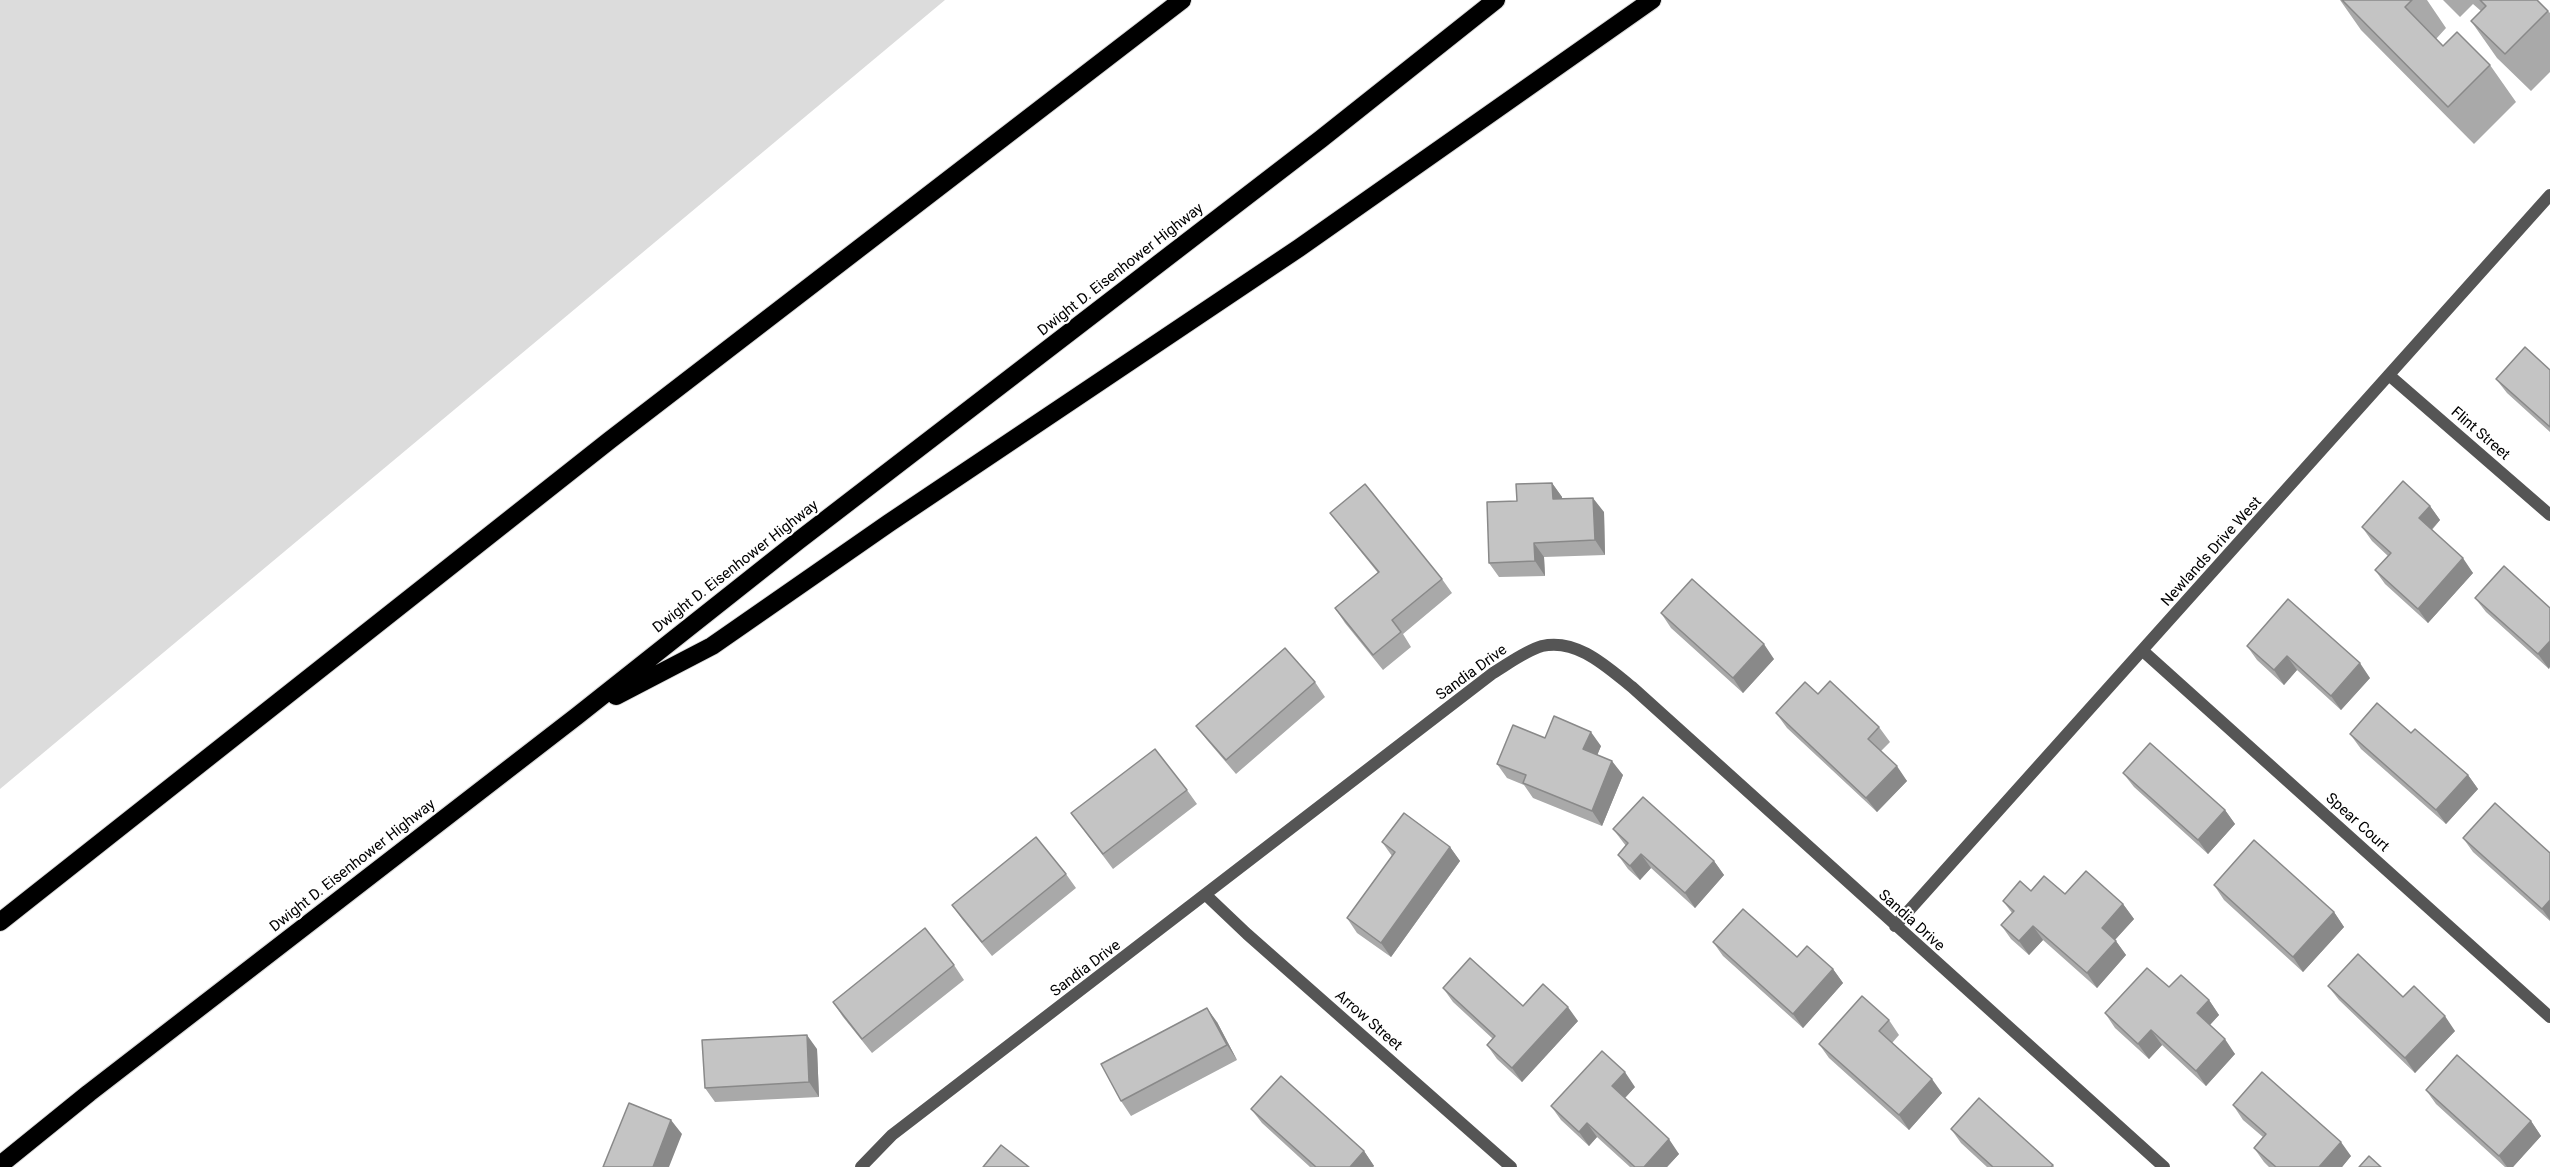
<!DOCTYPE html>
<html>
<head>
<meta charset="utf-8">
<style>
  body { margin:0 }
  canvas { display:block; background:#fff }
</style>
</head>
<body>
<canvas width="2550" height="1167"></canvas>
<script>
const ctx = document.querySelector('canvas').getContext('2d');
ctx.lineJoin = 'round';
function fill(path, color) {
  ctx.fillStyle = color;
  ctx.fill(path, 'evenodd');
}
function stroke(path, color, width, dash) {
  ctx.strokeStyle = color;
  ctx.lineWidth = width;
  ctx.lineCap = dash ? 'butt' : 'round';
  ctx.setLineDash(dash || []);
  ctx.stroke(path);
}
function drawText(font, color, halo, rows, align = 'center') {
  ctx.font = font + ' Roboto,sans-serif';
  ctx.lineWidth = 4.5;
  ctx.setLineDash([]);
  ctx.textBaseline = 'middle';
  ctx.strokeStyle = halo;
  ctx.fillStyle = color;
  for (const [text, x, y, turn = 0] of rows) {
    ctx.save();
    ctx.translate(x, y);
    ctx.rotate((+turn || 0) * Math.PI / 180);
    ctx.textAlign = isNaN(turn) ? turn : align;
    if (halo) ctx.strokeText(text, 0, 0);
    ctx.fillText(text, 0, 0);
    ctx.restore();
  }
}
const green = new Path2D(`
  M0,0H945L0,789Z`);
const minor = new Path2D(`
  M2390,376L2550,515
  M2143,651L2550,1017
  M1207,896L1247,934L1511,1167
  M1895,926L2550,195
  M861,1167L892,1135L1493,673C1508,664 1525,651 1542,646C1577,638 1607,667 1632,687L2164,1167`);
const motorway = new Path2D(`
  M616,696L712,646L889,523L1299,248L1652,0
  M0,922L610,440L1182,0
  M0,1165L89,1093L577,716L798,541L1321,139L1496,0`);
const wall = new Path2D(`
  M2340,0H2427L2446,28L2436,39L2443,46L2490,65L2516,102L2474,144L2361,30Z
  M2443,0H2537L2550,13V72L2531,91L2497,58L2471,21L2481,11L2473,4L2460,17Z
  M2550,370V432L2507,393L2496,379Z
  M1552,483L1562,497V499L1604,512L1605,555L1544,557L1545,576L1499,577L1489,563L1517,501Z
  M2430,506L2440,520L2432,530L2473,573L2428,623L2385,584L2375,570L2388,556L2372,541L2362,527Z
  M1330,513L1442,579L1452,593L1403,634L1411,647L1383,670L1345,623L1335,608L1378,573L1341,527Z
  M2475,598L2550,608L2549,669L2486,612Z
  M1661,613L1774,659L1743,693L1671,628Z
  M2247,646L2370,678L2341,710L2297,670L2284,685L2257,660Z
  M1315,682L1325,697L1236,774L1207,740L1196,726Z
  M1818,694L1879,727L1890,742L1881,751L1907,781L1877,812L1787,728L1776,713Z
  M2411,733L2468,775L2478,789L2446,824L2361,749L2350,734Z
  M1545,738L1601,746L1597,755L1623,775L1602,826L1533,798L1524,785L1507,778L1497,764Z
  M2123,773L2225,810L2235,824L2208,854L2134,787Z
  M1187,790L1197,804L1113,869L1071,813Z
  M1613,829L1714,861L1724,875L1695,908L1651,868L1640,880L1628,869L1618,855L1626,846Z
  M2463,838L2550,853V921L2473,852Z
  M1382,842L1450,847L1460,861L1391,957L1357,933L1347,918L1392,856Z
  M1066,874L1076,888L992,956L962,919L952,905Z
  M2214,885L2334,912L2344,927L2303,972L2224,900Z
  M2031,891L2123,904L2134,919L2115,940L2126,955L2097,988L2043,940L2029,955L2011,939L2001,925L2012,913L2003,901Z
  M1713,942L1797,957L1833,969L1843,983L1803,1028L1723,956Z
  M954,965L964,980L872,1053L843,1017L833,1002Z
  M2328,986L2403,997L2455,1031L2415,1073L2339,1000Z
  M2169,987L2209,1000L2219,1015L2210,1025L2235,1054L2206,1086L2162,1045L2149,1059L2115,1028L2105,1013Z
  M1443,988L1523,1006L1578,1021L1522,1082L1497,1059L1487,1045L1493,1039L1453,1002Z
  M1889,1020L1899,1035L1892,1043L1942,1093L1909,1130L1829,1058L1819,1044Z
  M1217,1022L1237,1060L1131,1116L1121,1101Z
  M817,1049L819,1097L715,1102L705,1088Z
  M1635,1087L1625,1098L1679,1154L1667,1167H1630L1597,1137L1589,1146L1561,1120L1551,1106Z
  M2426,1090L2531,1121L2541,1136L2513,1167H2505L2436,1104Z
  M2233,1105L2351,1156L2342,1167H2269L2264,1162L2254,1148L2263,1137L2243,1120Z
  M1251,1109L1364,1151L1374,1166L1373,1167H1310L1262,1123Z
  M1951,1129L2053,1165L2054,1167H1987L1961,1143Z`);
const shadedWall = new Path2D(`
  M1552,483L1562,497L1563,514L1553,499Z
  M1593,498L1604,512L1605,555L1595,540Z
  M2430,506L2440,520L2429,532L2419,518Z
  M1534,543L1544,557L1545,576L1535,561Z
  M2463,558L2473,573L2428,623L2418,609Z
  M2550,641V667L2549,669L2538,654Z
  M1764,644L1774,659L1743,693L1733,678Z
  M2287,656L2297,670L2284,685L2274,670Z
  M2360,663L2370,678L2341,710L2331,696Z
  M1591,732L1601,746L1594,763L1583,749Z
  M1612,761L1623,775L1602,826L1592,811Z
  M1897,766L1907,781L1877,812L1866,798Z
  M2468,775L2478,789L2446,824L2436,810Z
  M2225,810L2235,824L2208,854L2198,840Z
  M1450,847L1460,861L1391,957L1381,943Z
  M1641,854L1651,868L1640,880L1630,866Z
  M1714,861L1724,875L1695,908L1685,893Z
  M2550,900V920L2542,909Z
  M2123,904L2134,919L2112,943L2102,928Z
  M2334,912L2344,927L2303,972L2293,957Z
  M2033,926L2043,940L2029,955L2019,941Z
  M2116,941L2126,955L2097,988L2087,973Z
  M1833,969L1843,983L1803,1028L1793,1014Z
  M2209,1000L2219,1015L2207,1028L2197,1013Z
  M1568,1007L1578,1021L1522,1082L1512,1068Z
  M1207,1008L1217,1022L1237,1060L1227,1045Z
  M2445,1016L2455,1031L2415,1073L2405,1058Z
  M2151,1030L2162,1045L2149,1059L2138,1044Z
  M807,1035L817,1049L819,1097L809,1082Z
  M2225,1039L2235,1054L2206,1086L2196,1071Z
  M1625,1072L1635,1087L1622,1101L1612,1086Z
  M1932,1079L1942,1093L1909,1130L1899,1115Z
  M671,1120L682,1134L669,1167H653Z
  M2531,1121L2541,1136L2513,1167H2507L2499,1156Z
  M1587,1123L1597,1137L1589,1146L1579,1132Z
  M1669,1139L1679,1154L1667,1167H1644Z
  M2341,1142L2351,1156L2342,1167H2319Z
  M1364,1151L1374,1166L1373,1167H1350Z`);
const building = new Path2D(`
  M2342,0H2412L2405,7L2443,46L2457,32L2490,65L2448,107Z
  M2480,0H2537L2548,11L2505,54L2471,21L2486,6Z
  M2525,347L2550,370V427L2496,379Z
  M2403,481L2430,506L2419,518L2463,558L2418,609L2375,570L2391,553L2362,527Z
  M1552,483L1553,499L1593,498L1595,540L1534,543L1535,561L1489,563L1487,502L1517,501L1516,484Z
  M1365,484L1442,579L1392,620L1401,632L1373,655L1335,608L1379,572L1330,513Z
  M2504,566L2550,608V641L2538,654L2475,598Z
  M1692,579L1764,644L1733,678L1661,613Z
  M2288,599L2360,663L2331,696L2287,656L2274,670L2247,646Z
  M1285,648L1315,682L1226,760L1196,726Z
  M1830,681L1879,727L1868,739L1897,766L1866,798L1776,713L1805,682L1818,694Z
  M2377,703L2411,733L2415,729L2468,775L2436,810L2350,734Z
  M1554,716L1591,732L1583,749L1612,761L1592,811L1523,783L1526,775L1497,764L1513,725L1545,738Z
  M2150,743L2225,810L2198,840L2123,773Z
  M1155,749L1187,790L1103,854L1071,813Z
  M1643,797L1714,861L1685,893L1641,854L1630,866L1618,855L1628,843L1613,829Z
  M2495,803L2550,853V900L2542,909L2463,838Z
  M1404,813L1450,847L1381,943L1347,918L1395,852L1382,842Z
  M1036,837L1066,874L982,942L952,905Z
  M2254,840L2334,912L2293,957L2214,885Z
  M2086,871L2123,904L2102,928L2116,941L2087,973L2033,926L2019,941L2001,925L2014,911L2003,901L2020,881L2031,891L2044,876L2065,894Z
  M1743,909L1797,957L1807,946L1833,969L1793,1014L1713,942Z
  M925,928L954,965L862,1039L833,1002Z
  M2358,954L2403,997L2414,986L2445,1016L2405,1058L2328,986Z
  M1470,958L1523,1006L1543,984L1568,1007L1512,1068L1487,1045L1495,1036L1443,988Z
  M2147,968L2169,987L2181,975L2209,1000L2197,1013L2225,1039L2196,1071L2151,1030L2138,1044L2105,1013Z
  M1862,996L1889,1020L1879,1031L1932,1079L1899,1115L1819,1044Z
  M1207,1008L1227,1045L1121,1101L1101,1064Z
  M807,1035L809,1082L705,1088L702,1040Z
  M1602,1051L1625,1072L1612,1086L1669,1139L1644,1167H1635L1587,1123L1579,1132L1551,1106Z
  M2457,1055L2531,1121L2499,1156L2426,1090Z
  M2262,1072L2341,1142L2319,1167H2276L2254,1148L2266,1134L2233,1105Z
  M1281,1076L1364,1151L1350,1167H1316L1251,1109Z
  M1979,1098L2053,1165L2051,1167H1993L1951,1129Z
  M629,1103L671,1120L653,1167H603Z
  M1001,1145L1029,1167H983Z
  M2369,1156L2381,1167H2359Z`);
const streetNames = [
  ["Dwight D. Eisenhower Highway",1121,270,-38],
  ["Flint Street",2480,434,41],
  ["Newlands Drive West",2212,552,-48],
  ["Dwight D. Eisenhower Highway",736,567,-38],
  ["Sandia Drive",1472,673,-36],
  ["Spear Court",2357,823,42],
  ["Dwight D. Eisenhower Highway",353,866,-38],
  ["Sandia Drive",1911,921,42],
  ["Sandia Drive",1086,969,-37],
  ["Arrow Street",1368,1021,41]
];
fill(green, '#dcdcdc');
stroke(motorway, '#dbdbdb', 20);
stroke(minor, '#555', 12);
stroke(motorway, '#000', 18);
fill(wall, '#a9a9a9');
fill(shadedWall, '#898989');
fill(building, '#c4c4c4');
stroke(building, '#898989', 1.5);
drawText('15px', '#000', '#fff', streetNames);
</script>
</body>
</html>
